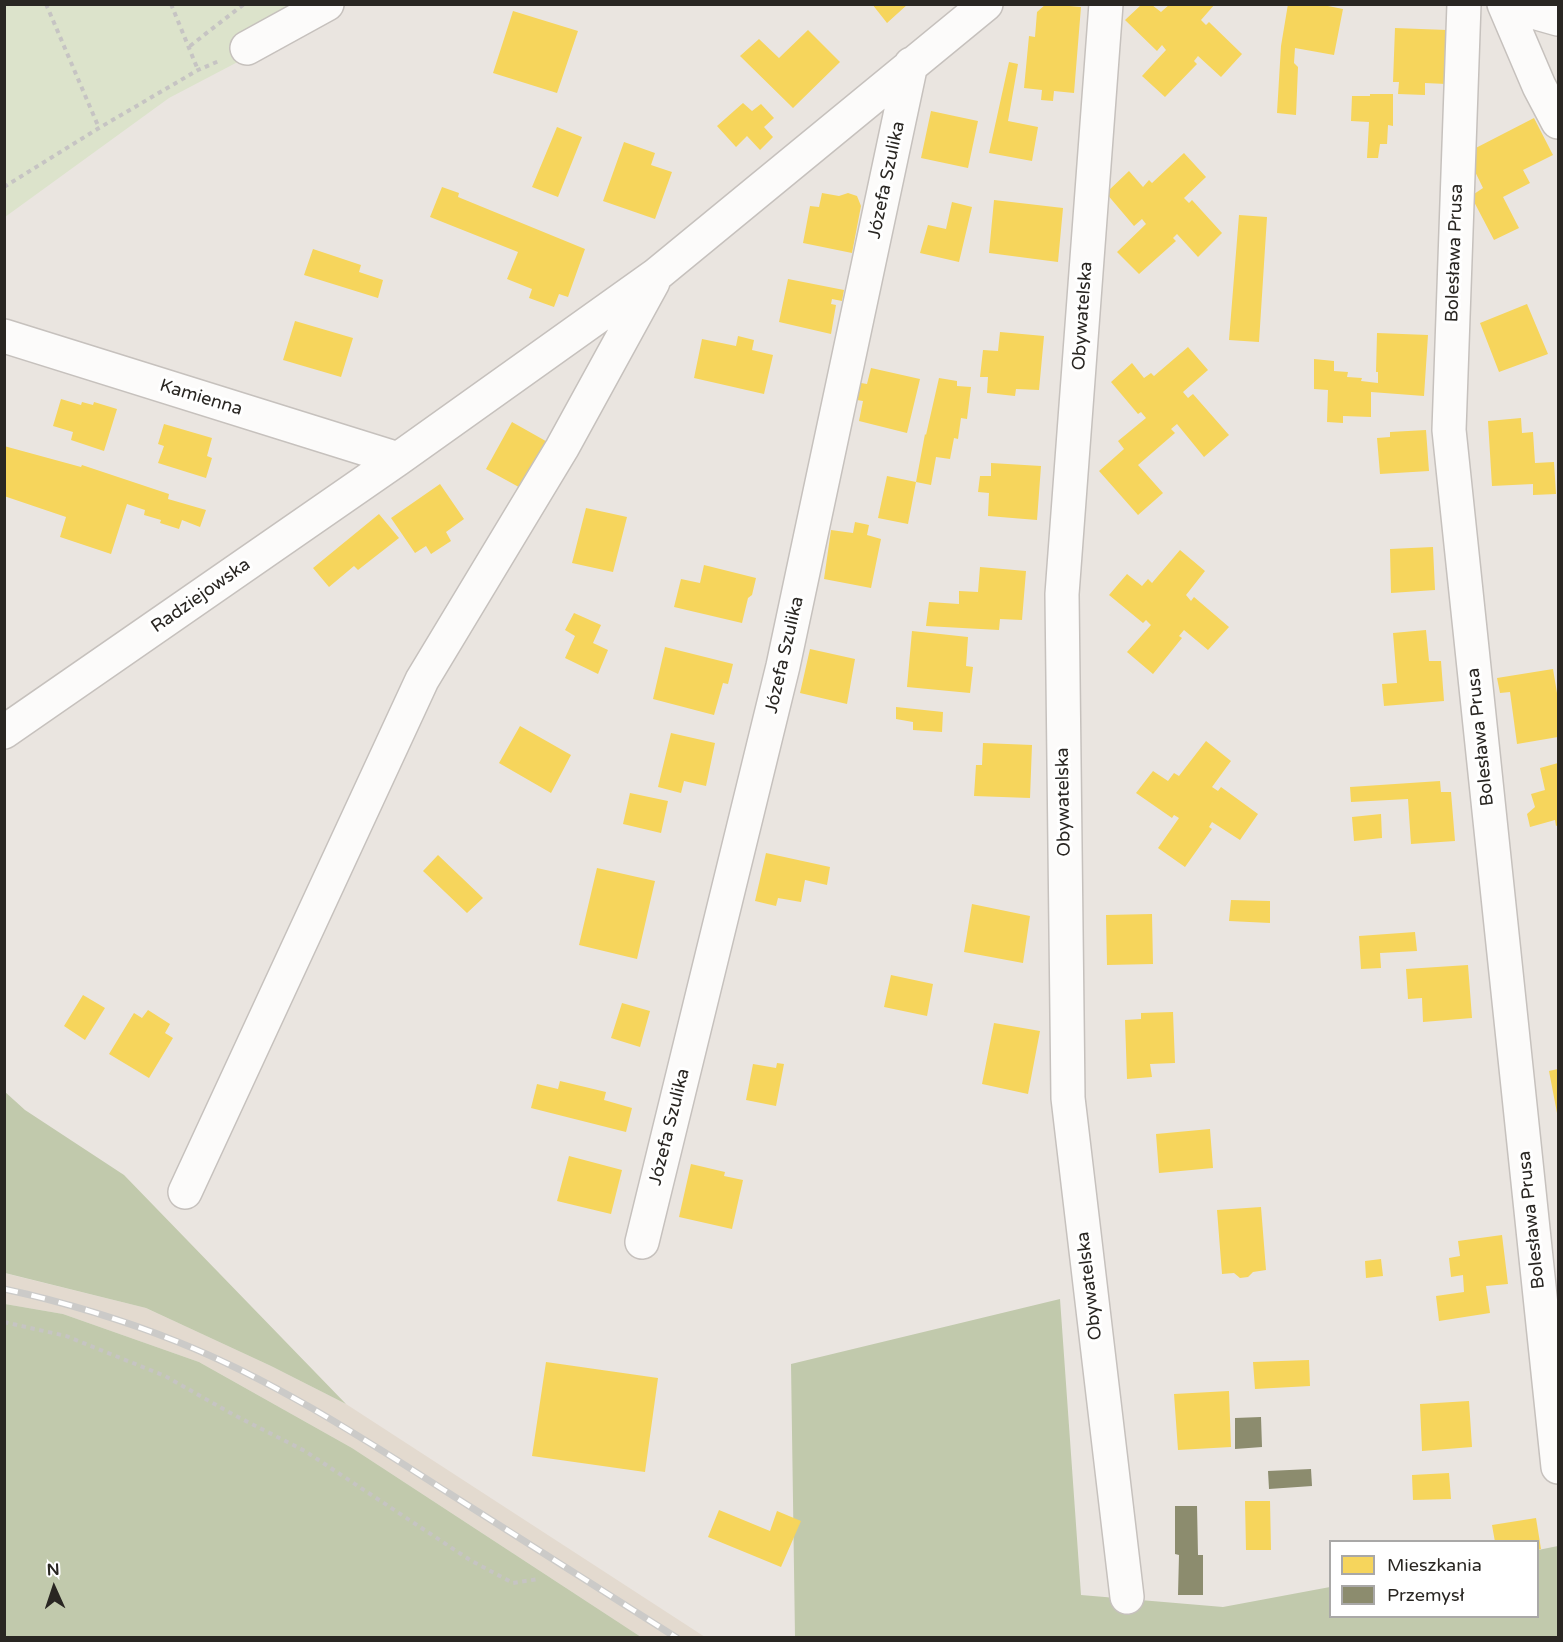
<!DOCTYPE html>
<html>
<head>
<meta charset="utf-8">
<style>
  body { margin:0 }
  #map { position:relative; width:1563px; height:1642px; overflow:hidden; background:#eae5e0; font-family:"Varela Round",sans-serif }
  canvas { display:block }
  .frame { position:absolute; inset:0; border:6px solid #292622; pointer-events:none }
  .legend { position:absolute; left:1329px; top:1540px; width:210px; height:78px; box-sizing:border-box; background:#fff; border:2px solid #a9a8a7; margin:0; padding:8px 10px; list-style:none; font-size:18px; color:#292622 }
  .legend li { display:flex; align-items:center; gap:12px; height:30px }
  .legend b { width:30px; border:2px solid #a9a8a7 }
  .north { position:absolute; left:24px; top:1558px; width:60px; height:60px; -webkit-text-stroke:4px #fff; paint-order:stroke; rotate:357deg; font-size:16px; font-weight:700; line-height:24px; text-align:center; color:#292622 }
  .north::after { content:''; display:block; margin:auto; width:21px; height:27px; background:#292622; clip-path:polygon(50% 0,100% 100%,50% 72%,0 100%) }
</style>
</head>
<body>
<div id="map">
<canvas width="1563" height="1642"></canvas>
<div class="frame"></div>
<ul class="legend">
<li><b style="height:16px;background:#f6d55c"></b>Mieszkania</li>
<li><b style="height:16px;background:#8c8c6e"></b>Przemysł</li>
</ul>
<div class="north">N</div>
</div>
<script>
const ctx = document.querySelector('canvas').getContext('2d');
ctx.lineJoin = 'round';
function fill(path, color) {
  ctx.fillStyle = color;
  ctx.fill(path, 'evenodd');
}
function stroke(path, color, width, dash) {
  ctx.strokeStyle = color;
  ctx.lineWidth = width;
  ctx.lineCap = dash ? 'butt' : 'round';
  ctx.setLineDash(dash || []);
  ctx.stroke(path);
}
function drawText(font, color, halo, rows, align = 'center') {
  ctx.font = font + ' "Varela Round",sans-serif';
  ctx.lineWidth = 6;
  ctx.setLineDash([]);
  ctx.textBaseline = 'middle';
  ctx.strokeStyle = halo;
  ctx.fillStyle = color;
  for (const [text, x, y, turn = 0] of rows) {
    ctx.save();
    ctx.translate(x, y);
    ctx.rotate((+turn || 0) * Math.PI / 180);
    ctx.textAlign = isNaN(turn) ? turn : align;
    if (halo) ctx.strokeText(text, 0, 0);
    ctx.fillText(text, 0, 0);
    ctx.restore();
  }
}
const built = new Path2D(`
  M4,1273L146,1308L271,1366L346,1404L705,1637H641L352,1448L199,1362L63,1314L5,1304Z`);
const green = new Path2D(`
  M5,5H310L251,55L169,98L5,217Z`);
const forest = new Path2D(`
  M4,1091L25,1110L124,1175L346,1404L271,1366L146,1308L5,1273Z
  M1060,1299L1081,1595L1223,1607L1330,1587V1616H1538V1550L1558,1546V1637H795L791,1364Z
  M5,1304L63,1314L199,1362L352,1448L641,1637H5Z`);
const homes = new Path2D(`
  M872,4H908L887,23Z
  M1046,4L1081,7L1074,93L1054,91L1053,101L1041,100L1042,90L1024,88L1029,36L1035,37L1037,12Z
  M1170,4H1215L1201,20L1206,25L1209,22L1242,54L1221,77L1198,56L1194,61L1197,64L1165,97L1142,76L1166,50L1162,45L1157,51L1125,20L1141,5H1152L1161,12Z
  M1288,4H1318L1343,9L1334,55L1295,48L1294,63L1298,67L1296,115L1277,113L1281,46Z
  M513,11L578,31L557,93L493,73Z
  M1395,28L1447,30L1446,84L1425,83V95L1398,94L1399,82H1393Z
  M808,30L840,62L793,108L740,56L759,39L779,58Z
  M1009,62L1018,64L1008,121L1038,127L1032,161L989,153Z
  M1370,94H1393V126L1388,125L1387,144H1380L1378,158H1367L1369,122L1351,121L1352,96H1370Z
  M743,103L752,111L761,104L774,118L764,127L773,137L760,150L747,136L736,147L717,126Z
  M931,111L978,121L968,168L921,158Z
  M1534,118L1553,155L1523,170L1530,183L1503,197L1519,228L1494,240L1471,196L1483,188L1466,153Z
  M557,127L582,137L558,197L532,187Z
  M624,142L655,153L651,165L672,172L655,219L603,201Z
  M1184,153L1206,177L1184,198L1189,203L1192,200L1222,233L1198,257L1177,234L1173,238L1176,241L1139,274L1117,252L1146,224L1142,219L1134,226L1106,193L1129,171L1143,187L1149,180L1152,183Z
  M442,187L459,193L458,197L585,249L568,297L559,294L554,307L529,298L532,289L507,279L518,252L430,217Z
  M822,193L839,196L848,193L857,196L861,206L852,253L803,243L810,206L819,207Z
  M994,200L1063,208L1058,262L989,253Z
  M952,202L972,207L959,262L920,253L928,225L946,229Z
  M1239,215L1267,217L1259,342L1229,340Z
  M313,249L361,265L359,272L383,280L378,298L304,275Z
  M788,279L844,290L842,301L832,299L831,304L836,305L831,334L779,322Z
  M1527,304L1548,354L1499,372L1480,323Z
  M295,321L353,338L341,377L283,360Z
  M1000,332L1044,336L1039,390L1016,389L1015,396L987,393L988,377H980L983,350L998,351Z
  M1377,333L1428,335L1424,396L1371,392V417L1343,416V423L1327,422L1328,390L1314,389V359L1334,361V371L1348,372L1347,377L1362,378L1361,381L1378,383V372H1376Z
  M738,336L754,340L752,350L773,355L764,394L694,378L702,339L736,346Z
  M1188,347L1208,370L1183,392L1188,398L1193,394L1229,435L1204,457L1177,424L1171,429L1175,433L1138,465L1163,493L1138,515L1099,471L1124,449L1118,441L1146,418L1141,412L1138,414L1111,382L1132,363L1144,378L1151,373L1154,376Z
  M871,368L920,379L907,433L859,421L863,401L857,400L861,383L867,384Z
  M939,378L957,381V386L971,387L967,419L961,418L958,439L954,438L950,459L936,457L931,485L916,482L925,434L926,435Z
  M61,399L81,405L82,402L93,405L94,402L117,409L104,451L71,440L73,432L53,426Z
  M1521,418L1522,433L1533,432L1535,463L1554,462L1556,494L1533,495V484L1492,486L1488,421Z
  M512,422L551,444L526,491L486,469Z
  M164,424L212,438L207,456L212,458L206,478L158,463L164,446L158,444Z
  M1426,430L1429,471L1380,474L1377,438L1390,437V432Z
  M4,446L81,467L82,465L169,494L168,499L206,510L200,527L182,520L179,529L160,523L161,520L144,515L145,510L127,504L111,554L60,537L66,517L4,496Z
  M991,463L1041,466L1037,520L988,516L989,493L978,492L980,476H991Z
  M887,476L916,482L908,524L878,518Z
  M440,484L464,519L446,532L451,541L431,554L426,546L415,553L391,518Z
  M586,508L627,517L613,572L572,563Z
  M379,514L399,538L358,570L354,566L329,587L313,568Z
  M855,522L869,525L867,535L881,539L871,588L824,579L831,530L853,533Z
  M1433,547L1435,590L1391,593L1390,549Z
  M1180,550L1205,571L1186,595L1191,601L1194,597L1229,627L1208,650L1184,630L1179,636L1182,638L1153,674L1127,652L1151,625L1146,620L1143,623L1109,595L1127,574L1142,586L1148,579L1152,583Z
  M704,565L756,578L752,595L748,598L742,623L674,607L681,579L700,583Z
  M980,567L1026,571L1022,620L1000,619L999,630L926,626L929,602L959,604V591L978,592Z
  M574,613L601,625L593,643L608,650L598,674L565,658L575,636L565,630Z
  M1426,630L1429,661H1441L1444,701L1384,706L1382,684L1397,683L1393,633Z
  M912,631L968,637L966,666L973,667L970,693L907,687Z
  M665,647L733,664L728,684L723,683L714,715L653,699Z
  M810,649L855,659L847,704L800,693Z
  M1553,669L1558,699V737L1517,744L1510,692L1500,693L1497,678Z
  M896,707L943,712L942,732L913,730V722L896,719Z
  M520,726L571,755L551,793L499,763Z
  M671,733L715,743L706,786L684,781L681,793L658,787Z
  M1206,741L1231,761L1212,787L1218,791L1221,787L1258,814L1240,840L1212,822L1209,827L1212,829L1185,867L1158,848L1179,818L1174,815L1172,818L1136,793L1153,771L1168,781L1174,773L1179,776Z
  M983,743L1032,745L1030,798L974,796L976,765H982Z
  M1558,763V825L1556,826L1555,820L1530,827L1527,814L1535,807L1531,794L1545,790L1540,768Z
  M1440,781L1441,792H1451L1455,841L1411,844L1408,799L1351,802L1350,787Z
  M630,793L668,801L661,833L623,824Z
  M1381,814L1382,838L1354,841L1352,817Z
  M766,853L830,867L827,885L805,880L801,902L778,898L776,906L755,901Z
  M438,855L483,898L467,913L423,871Z
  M597,868L655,881L637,959L579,945Z
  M1231,900L1270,901V923L1229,921Z
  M972,904L1030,916L1023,963L964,952Z
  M1152,914L1153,964L1107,965L1106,915Z
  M1415,932L1417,951L1380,953L1381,968L1361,969L1359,936Z
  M1468,965L1472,1018L1423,1022L1422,998L1408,999L1406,969Z
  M891,975L933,984L927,1016L884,1007Z
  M83,995L105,1008L85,1040L64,1026Z
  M622,1003L650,1011L640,1047L611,1038Z
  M148,1010L170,1024L165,1033L173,1038L149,1078L109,1054L134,1013L142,1018Z
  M1173,1012L1175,1063L1150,1064L1152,1077L1127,1079L1125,1020L1141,1019V1013Z
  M994,1023L1040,1031L1028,1094L982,1084Z
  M777,1063L784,1064L776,1106L746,1100L753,1064L776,1068Z
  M1558,1069V1113H1557L1549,1071Z
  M560,1081L606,1092L604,1100L632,1108L626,1132L531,1108L537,1084L558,1089Z
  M1210,1129L1213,1168L1159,1173L1156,1134Z
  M569,1156L622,1170L611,1214L557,1201Z
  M691,1164L725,1172L724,1176L743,1180L732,1229L679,1217Z
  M1261,1207L1266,1270L1253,1272L1248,1277L1240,1278L1234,1273L1222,1274L1217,1210Z
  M1502,1235L1508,1284L1486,1286L1490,1313L1439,1321L1436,1296L1464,1292L1463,1275L1451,1277L1449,1258L1460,1256L1458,1241Z
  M1381,1259L1383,1276L1366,1278L1365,1261Z
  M1309,1360L1310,1386L1255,1389L1253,1362Z
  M546,1362L658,1378L645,1472L532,1456Z
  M1229,1391L1231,1447L1178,1450L1174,1394Z
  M1469,1401L1472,1447L1422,1451L1420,1404Z
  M1449,1473L1451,1499L1413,1500L1412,1475Z
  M1245,1501H1270L1271,1550H1246Z
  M719,1510L770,1531L777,1511L801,1521L781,1567L708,1537Z
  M1536,1518L1541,1549L1538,1550V1542H1495L1492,1525Z`);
const industry = new Path2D(`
  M1261,1417L1262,1447L1235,1449V1418Z
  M1311,1469L1312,1486L1269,1489L1268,1471Z
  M1175,1506H1197L1198,1555H1203V1595H1178L1179,1555L1175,1554Z`);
const path = new Path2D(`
  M46,4L99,128
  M171,4L198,70
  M190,46L244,4
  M4,187L99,128L198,70L219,61
  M4,1322L66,1336L165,1376L234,1415L305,1451L470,1560L513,1583L538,1579`);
const minor = new Path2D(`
  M1106,4L1062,594L1068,1098L1127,1597
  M1464,4L1449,430L1558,1467
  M1504,4L1539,86L1558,122
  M1505,4L1558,19
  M247,48L327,4
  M4,336L398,459
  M4,732L398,459L656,275L986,4
  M185,1192L422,680L562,448L653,282
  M642,1242L783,666L911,64`);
const rail = new Path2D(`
  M4,1289C64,1302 121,1319 178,1342C273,1380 361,1437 447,1492C523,1540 600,1589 677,1638`);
const streetNames = [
  ["Józefa Szulika",887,180,-78],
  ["Bolesława Prusa",1455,253,-88],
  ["Obywatelska",1083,316,-86],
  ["Kamienna",201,398,17],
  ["Radziejowska",201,596,-35],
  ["Józefa Szulika",785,655,-77],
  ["Bolesława Prusa",1481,737,-96],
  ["Obywatelska",1064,802,-91],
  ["Józefa Szulika",670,1127,-76],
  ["Bolesława Prusa",1532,1220,-96],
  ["Obywatelska",1090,1286,-97]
];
fill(built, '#e3dacf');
fill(green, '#dce3cb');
fill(forest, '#c1c9ac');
fill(homes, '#f6d55c');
fill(industry, '#8c8c6e');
stroke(minor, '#c6c1bd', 36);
stroke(path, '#c6c4c3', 4, [4.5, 4.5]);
stroke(minor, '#fcfbfa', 33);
stroke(rail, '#cbcac8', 7);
stroke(rail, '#fff', 4.5, [14]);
drawText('18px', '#292622', '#fff', streetNames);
</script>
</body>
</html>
